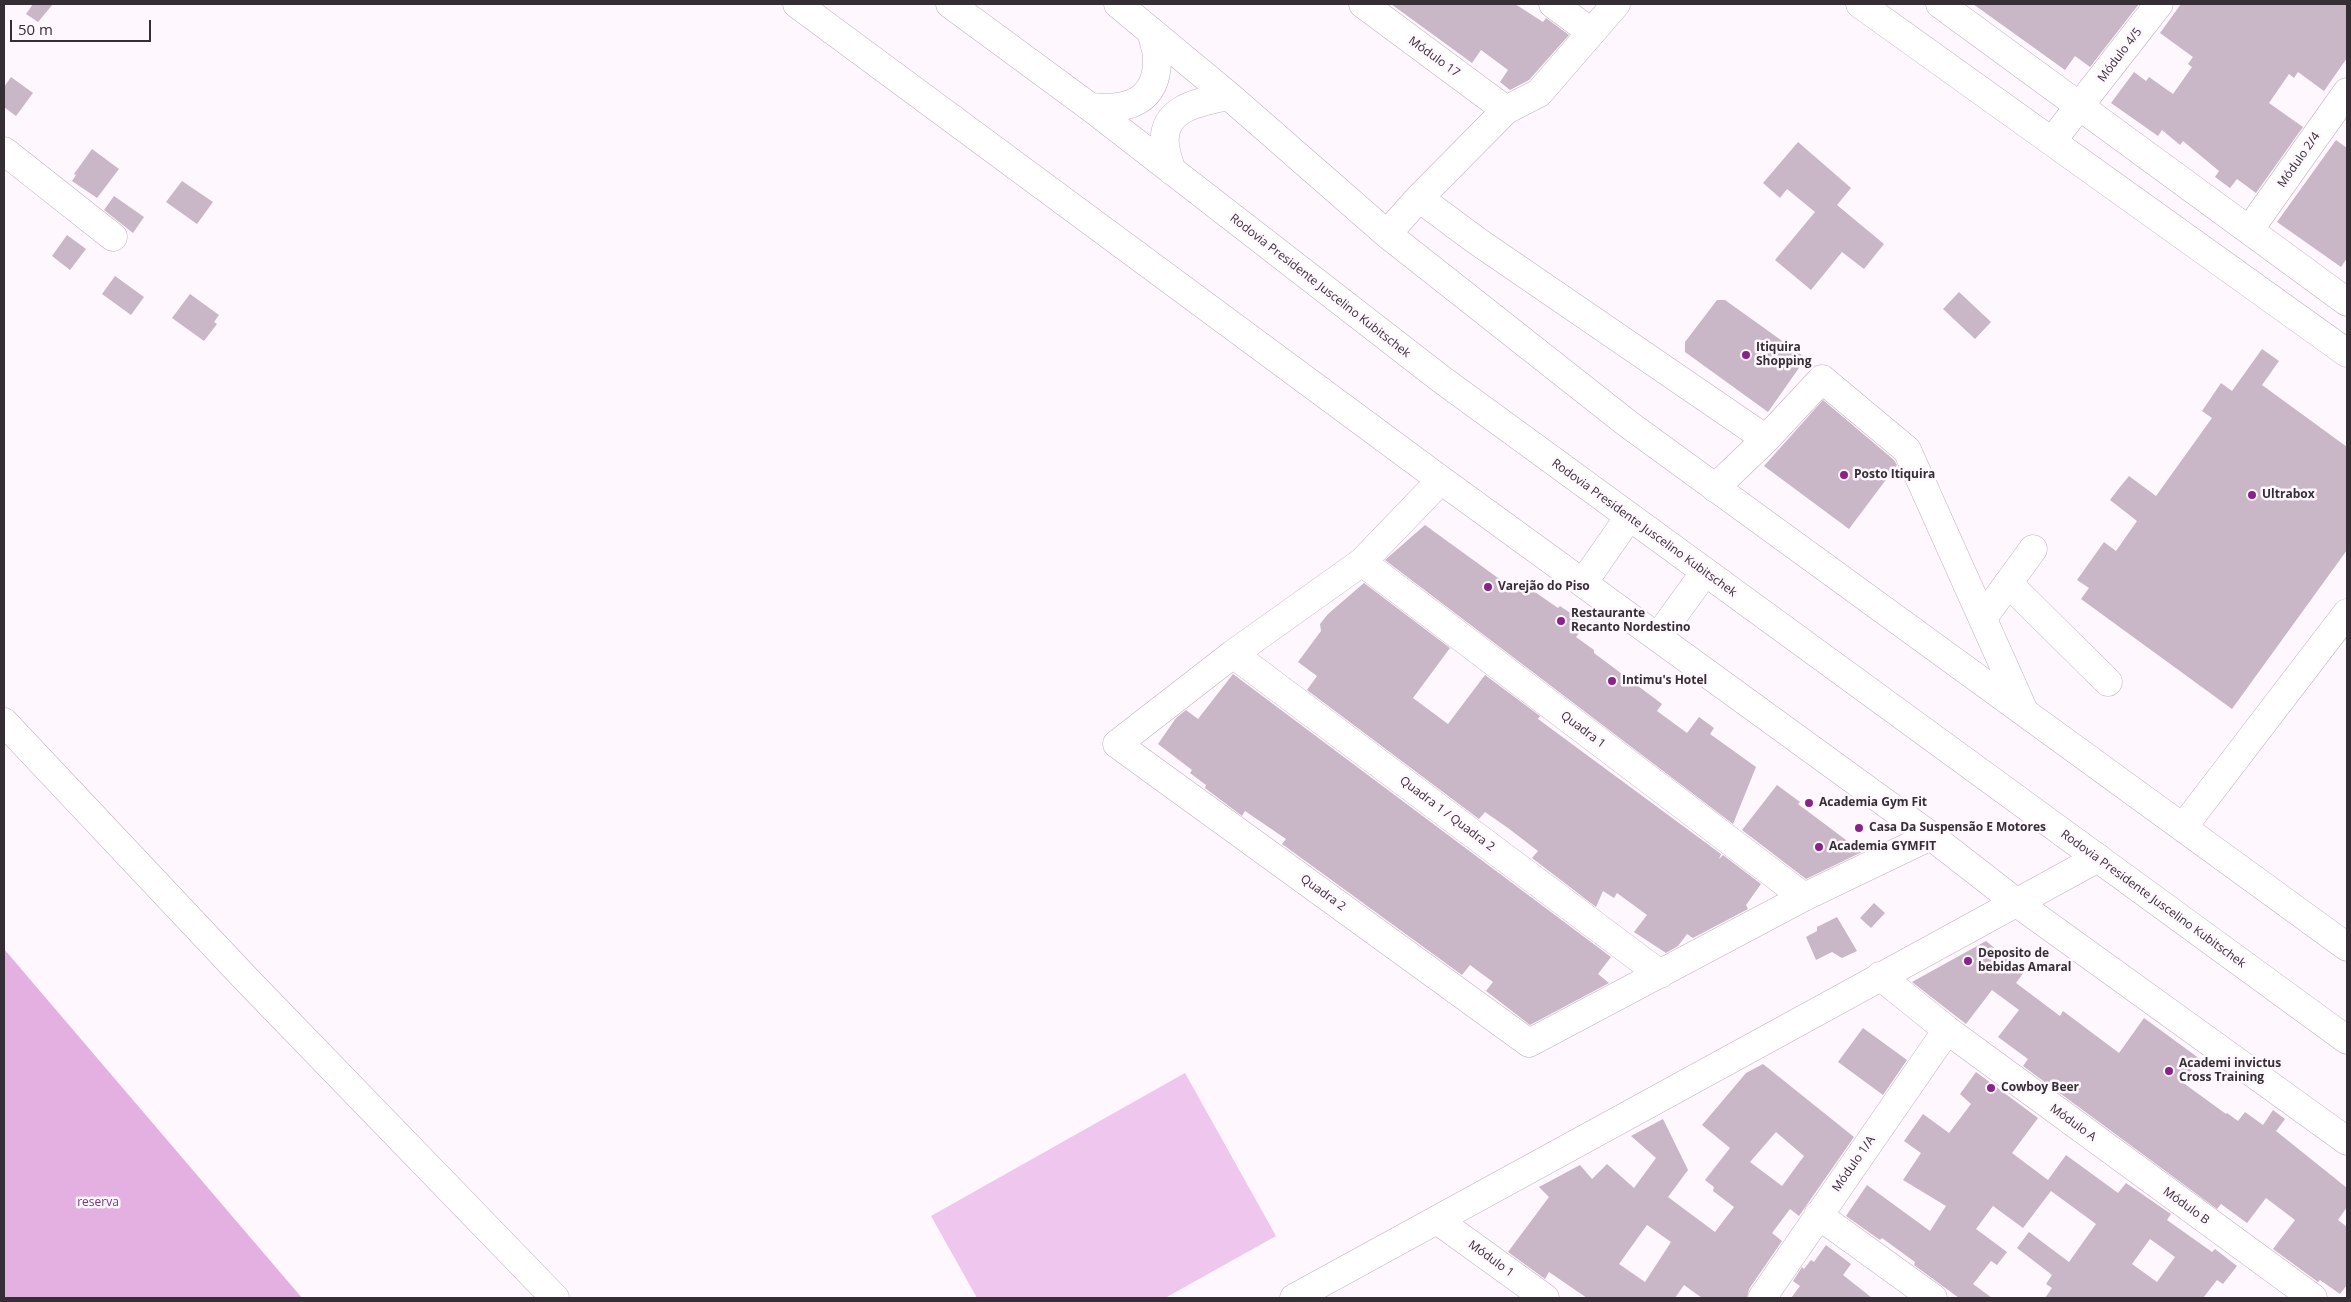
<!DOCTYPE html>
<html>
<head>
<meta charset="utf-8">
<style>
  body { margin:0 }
  #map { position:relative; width:2351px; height:1302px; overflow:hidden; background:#fef7fe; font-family:"Open Sans",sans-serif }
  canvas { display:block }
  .frame { position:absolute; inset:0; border:5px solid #352e34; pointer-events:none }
  .scale { position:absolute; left:10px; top:20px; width:141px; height:22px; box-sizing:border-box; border:2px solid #352e34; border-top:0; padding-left:6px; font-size:15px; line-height:18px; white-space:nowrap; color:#352e34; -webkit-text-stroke:4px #fef7fe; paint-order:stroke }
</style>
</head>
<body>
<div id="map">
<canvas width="2351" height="1302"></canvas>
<div class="frame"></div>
<div class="scale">50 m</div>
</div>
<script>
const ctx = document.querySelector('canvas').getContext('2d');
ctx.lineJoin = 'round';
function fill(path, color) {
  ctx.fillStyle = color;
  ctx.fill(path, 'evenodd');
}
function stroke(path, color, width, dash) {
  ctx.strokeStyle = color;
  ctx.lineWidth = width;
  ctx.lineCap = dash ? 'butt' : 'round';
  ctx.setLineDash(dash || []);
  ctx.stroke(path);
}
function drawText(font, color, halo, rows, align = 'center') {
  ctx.font = font + ' "Open Sans",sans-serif';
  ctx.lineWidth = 5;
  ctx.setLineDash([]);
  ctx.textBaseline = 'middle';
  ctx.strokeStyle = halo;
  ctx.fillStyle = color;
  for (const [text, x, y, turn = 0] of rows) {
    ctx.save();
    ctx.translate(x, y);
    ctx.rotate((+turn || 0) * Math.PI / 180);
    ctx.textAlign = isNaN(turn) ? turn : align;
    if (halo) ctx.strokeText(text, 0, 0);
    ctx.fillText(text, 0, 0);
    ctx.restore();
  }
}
const green = new Path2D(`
  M1185,1073L1276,1236L1165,1298H977L931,1216Z`);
const forest = new Path2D(`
  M4,949L302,1298H4Z`);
const building = new Path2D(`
  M33,4H53L38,22L26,14Z
  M1391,4H1515L1543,22L1546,18L1569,35L1529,80L1510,90L1500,82L1508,70L1481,50L1472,63Z
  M1973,4H2139L2090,67L2075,56L2065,70Z
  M2181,4H2347V58L2324,91L2298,72L2294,78L2289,74L2269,103L2303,127L2256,193L2237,179L2230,188L2215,177L2219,171L2183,141L2180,145L2162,130L2158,136L2111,103L2134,72L2146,81L2149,77L2173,94L2192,67L2188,64L2193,57L2160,33Z
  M11,77L33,93L16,116L4,107V87Z
  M2336,140L2347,148V258L2341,267L2277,222Z
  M1798,142L1851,188L1837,205L1884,244L1864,269L1842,252L1811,290L1775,260L1815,212L1787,189L1780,198L1763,183Z
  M92,149L119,169L97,198L72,181L76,175L74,174Z
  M182,181L213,202L197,224L166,202Z
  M114,196L144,217L133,233L104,210Z
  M67,235L86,249L70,270L52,256Z
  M115,276L144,297L131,315L102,294Z
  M1959,292L1991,322L1975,339L1943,309Z
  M190,294L219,315L214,322L217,324L204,341L172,318Z
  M1717,300H1725L1806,358L1768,412L1685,352V342Z
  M2262,349L2279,361L2262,385L2347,447V550L2232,709L2081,599L2089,588L2077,580L2104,542L2116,551L2137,521L2110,500L2120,487L2129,476L2156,496L2212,418L2202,411L2221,383L2232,391Z
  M1823,400L1894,460L1897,465L1849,529L1764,466Z
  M1425,525L1516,591L1522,583L1558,608L1560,606L1579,619L1577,624L1583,628L1576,637L1594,650V653L1662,704L1657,711L1687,733L1699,717L1714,728L1710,734L1756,767L1733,824L1385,560Z
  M1364,583L1450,648L1413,698L1448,724L1485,675L1540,716L1538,719L1721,854L1719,859L1723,855L1761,884L1746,905L1748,909L1693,938L1687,934L1678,946L1666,953L1634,932L1647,915L1617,893L1614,898L1603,891L1596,907L1532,858L1538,851L1508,828L1485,812L1479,819L1307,690L1317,676L1298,662L1321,631L1320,624L1328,614Z
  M1233,674L1611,957L1598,974L1609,983L1530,1025L1486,991L1493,982L1470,965L1462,975L1282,844L1286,839L1245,811L1242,816L1205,788L1206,785L1190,773L1192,770L1158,744L1176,718L1186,710L1198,719Z
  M1777,785L1800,802L1798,804L1862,852L1806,879L1742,830Z
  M1874,903L1885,913L1871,928L1860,918Z
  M1837,917L1857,951L1842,958L1832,952L1816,960L1806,937L1817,931V927Z
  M1986,941L2024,972L2016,983L2060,1016L2063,1011L2119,1053L2144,1018L2200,1059L2182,1082L2226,1114L2227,1113L2238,1121L2245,1112L2263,1125L2273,1110L2285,1119L2276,1131L2347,1188V1207L2338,1220L2347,1227V1285L2340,1294L2320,1280L2318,1282L2273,1249L2295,1220L2266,1198L2247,1223L2221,1204L2217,1209L2023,1066L2028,1059L1998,1037L2019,1010L1992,990L1966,1024L1912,982Z
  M1863,1028L1907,1060L1883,1095L1838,1062Z
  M1763,1064L1854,1137L1799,1216L1790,1209L1772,1233L1782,1241L1749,1289L1747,1298H1702L1684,1285L1675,1298H1587L1549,1272L1545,1279L1508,1252L1549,1197L1539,1187L1580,1165L1592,1179L1607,1164L1634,1188L1656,1158L1631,1136L1663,1119L1688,1170L1668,1197L1715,1232L1734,1207L1713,1191L1714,1187L1705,1180L1730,1148L1702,1125L1746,1073ZM1776,1132L1804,1156L1782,1186L1750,1162ZM1647,1225L1671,1242L1645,1282L1619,1264Z
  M1976,1072L2038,1118L2012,1153L2048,1180L2066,1155L2118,1193L2126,1183L2171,1214L2167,1220L2212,1252L2215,1249L2237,1266L2223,1284L2217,1280L2203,1298H2045L2052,1288L2046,1284L2052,1275L2017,1248L2029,1232L2069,1262L2096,1224L2051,1191L2023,1228L1993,1206L1976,1229L2007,1252L1997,1265L1991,1261L1973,1284L1992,1298H1959L1914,1265L1915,1262L1882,1238L1880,1240L1846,1216L1867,1185L1930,1231L1946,1206L1903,1180L1921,1153L1904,1141L1923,1114L1949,1133L1971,1104L1960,1094ZM2150,1239L2175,1257L2157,1282L2132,1264Z
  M1826,1245L1851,1264L1843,1275L1872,1298H1791L1800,1286L1793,1281L1802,1267L1804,1269L1811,1260L1814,1262Z`);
const minor = new Path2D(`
  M797,4L1441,480L1931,836L2017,903L2347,1141
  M1363,4L1506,110
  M1553,4L1591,32
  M1860,4L2347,353
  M1940,4L2347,302
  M2052,141L2159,4
  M4,151L113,237
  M1419,198L1477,241L1766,439L1822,379L1907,450L2024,711
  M2250,229L2347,92
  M1387,234L1419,198L1506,110L1539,93L1616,4
  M1441,480L1362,562L1233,654L1117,744L1529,1043L1804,897L1931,836
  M1715,488L1766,439
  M1362,562L1804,897
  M1583,583L1629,517
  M2008,583L2108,682
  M1983,618L2033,549
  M1658,637L1705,572
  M1233,654L1660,974
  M4,722L247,980L555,1298
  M2184,826L2347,613
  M1880,976L1947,1030L2313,1298
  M1818,1215L1933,1298
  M1437,1220L1545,1298
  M1294,1298L2098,858
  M1762,1298L1947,1030`);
const highway = new Path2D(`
  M950,4L1090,107L1441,379L2347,1040
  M1118,4L1229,96L1387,234L1628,424L2347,947
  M1090,107C1127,111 1158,102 1157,58C1157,50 1153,40 1151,31
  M1172,171C1169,163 1166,153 1165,145C1161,107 1201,102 1229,96`);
const markers = [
  [1746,355,5,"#89238a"],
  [1844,475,5,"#89238a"],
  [2252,495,5,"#89238a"],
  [1488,587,5,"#89238a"],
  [1561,621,5,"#89238a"],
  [1612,681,5,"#89238a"],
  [1809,803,5,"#89238a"],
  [1859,828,5,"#89238a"],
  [1819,847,5,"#89238a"],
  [1968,961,5,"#89238a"],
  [2169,1071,5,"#89238a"],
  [1991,1088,5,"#89238a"]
];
const streetNames = [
  ["Módulo 4/5",2120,55,-53],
  ["Módulo 17",1434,57,36],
  ["Módulo 2/4",2299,160,-55],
  ["Rodovia Presidente Juscelino Kubitschek",1320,286,38],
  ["Rodovia Presidente Juscelino Kubitschek",1644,528,36],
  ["Quadra 1",1583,730,37],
  ["Quadra 1 / Quadra 2",1447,814,37],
  ["Quadra 2",1323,893,36],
  ["Rodovia Presidente Juscelino Kubitschek",2153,899,36],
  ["Módulo A",2073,1123,36],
  ["Módulo 1/A",1854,1164,-55],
  ["Módulo B",2186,1206,36],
  ["Módulo 1",1491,1259,36]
];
const poiNames = [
  ["Itiquira",1756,348],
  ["Shopping",1756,362],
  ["Posto Itiquira",1854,475],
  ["Ultrabox",2262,495],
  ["Varejão do Piso",1498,587],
  ["Restaurante",1571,614],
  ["Recanto Nordestino",1571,628],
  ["Intimu's Hotel",1622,681],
  ["Academia Gym Fit",1819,803],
  ["Casa Da Suspensão E Motores",1869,828],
  ["Academia GYMFIT",1829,847],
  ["Deposito de",1978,954],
  ["bebidas Amaral",1978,968],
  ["Academi invictus",2179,1064],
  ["Cross Training",2179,1078],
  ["Cowboy Beer",2001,1088]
];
const parkNames = [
  ["reserva",98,1203]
];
fill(green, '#efc6ed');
fill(forest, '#e3b0e1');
fill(building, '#c9b6c7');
stroke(minor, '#c2b0c1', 29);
stroke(highway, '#c2b0c1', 29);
stroke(minor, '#fff', 28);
stroke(highway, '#fff', 28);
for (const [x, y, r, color] of markers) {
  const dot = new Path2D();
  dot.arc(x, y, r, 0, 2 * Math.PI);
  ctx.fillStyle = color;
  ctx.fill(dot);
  stroke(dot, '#fef7fe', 2);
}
drawText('12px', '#352e34', '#fef7fe', streetNames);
drawText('bold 12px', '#352e34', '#fef7fe', poiNames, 'left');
drawText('12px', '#763a75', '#fef7fe', parkNames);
</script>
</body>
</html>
